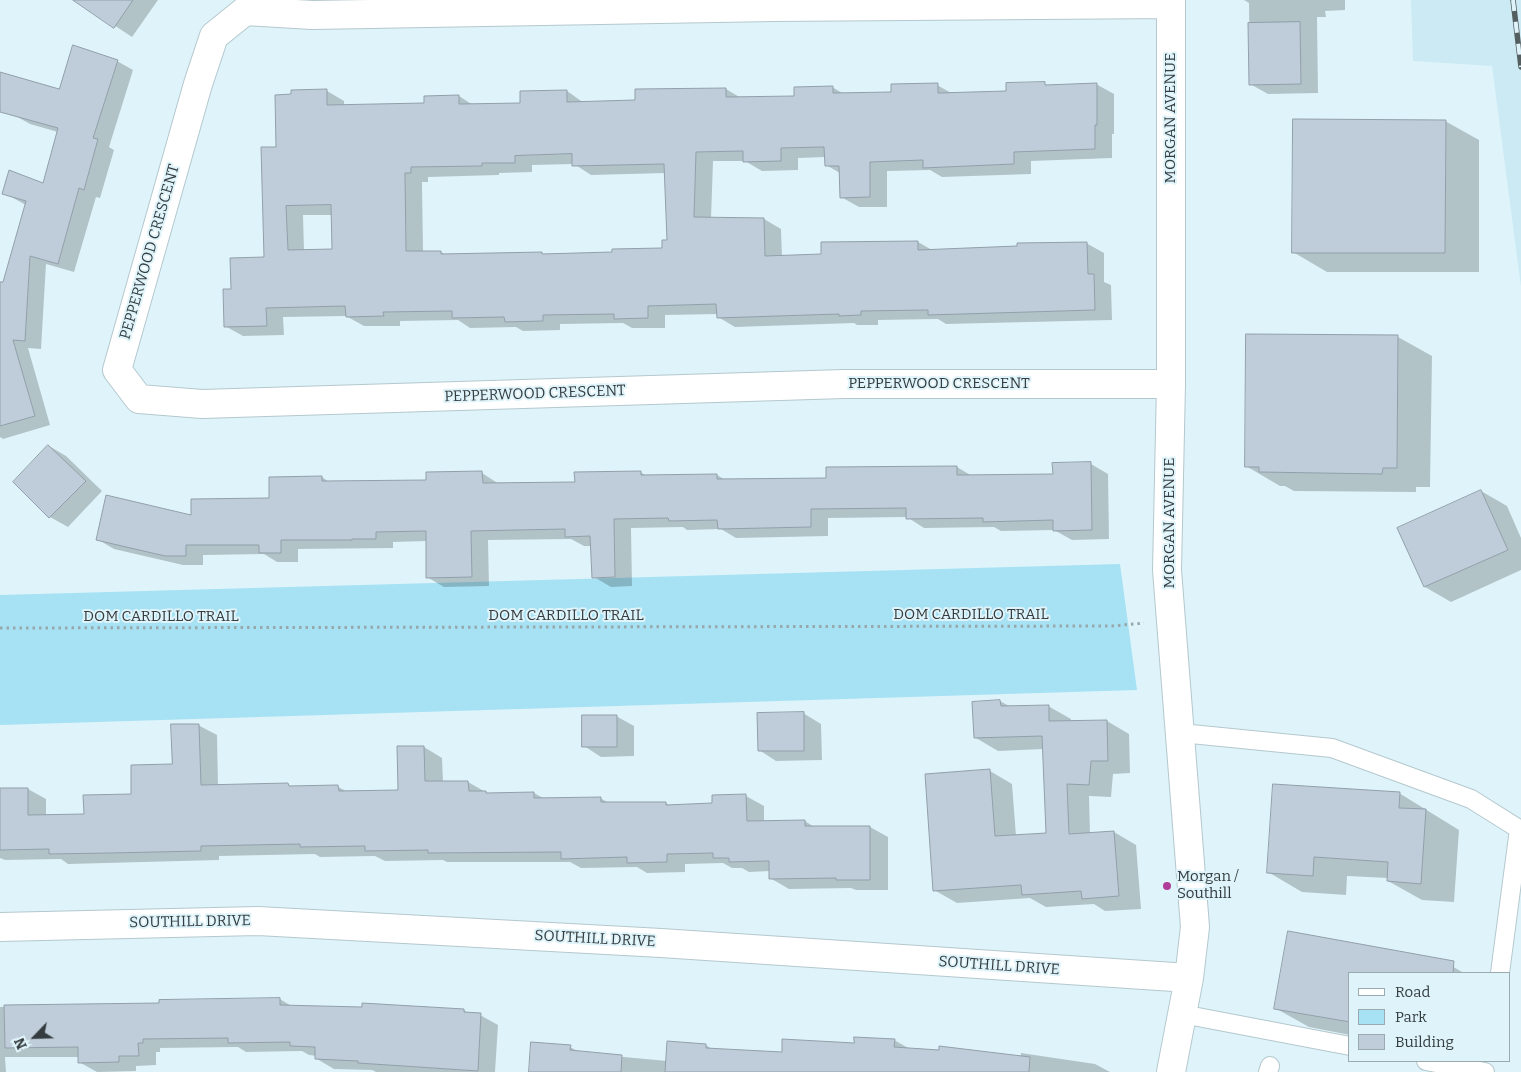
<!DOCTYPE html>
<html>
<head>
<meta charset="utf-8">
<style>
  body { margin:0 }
  #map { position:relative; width:1521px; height:1072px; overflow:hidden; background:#dff4fa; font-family:Bitter,serif }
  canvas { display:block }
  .legend { position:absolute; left:1348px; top:972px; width:162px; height:90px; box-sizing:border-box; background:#dff4fa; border:1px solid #9baaaf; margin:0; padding:6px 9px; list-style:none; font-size:15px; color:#343c3f }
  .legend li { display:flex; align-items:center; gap:10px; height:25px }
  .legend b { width:25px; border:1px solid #9baaaf }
  .north { position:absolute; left:10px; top:1012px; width:50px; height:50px; -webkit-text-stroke:4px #dff4fa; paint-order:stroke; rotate:246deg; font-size:14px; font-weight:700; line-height:20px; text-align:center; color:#343c3f }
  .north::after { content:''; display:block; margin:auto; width:18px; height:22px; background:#343c3f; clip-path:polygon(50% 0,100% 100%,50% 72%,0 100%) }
</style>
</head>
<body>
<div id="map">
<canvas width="1521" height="1072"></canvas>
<ul class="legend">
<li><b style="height:6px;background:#fff"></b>Road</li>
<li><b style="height:14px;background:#a7e2f4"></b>Park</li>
<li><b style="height:14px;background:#becdd9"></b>Building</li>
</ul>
<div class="north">N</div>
</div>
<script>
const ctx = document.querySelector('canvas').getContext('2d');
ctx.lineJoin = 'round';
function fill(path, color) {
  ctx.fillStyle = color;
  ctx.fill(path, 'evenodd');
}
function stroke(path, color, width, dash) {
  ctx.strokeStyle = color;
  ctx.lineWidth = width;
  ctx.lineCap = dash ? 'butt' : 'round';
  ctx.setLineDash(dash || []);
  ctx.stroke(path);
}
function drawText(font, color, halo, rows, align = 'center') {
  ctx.font = font + ' Bitter,serif';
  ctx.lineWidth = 4;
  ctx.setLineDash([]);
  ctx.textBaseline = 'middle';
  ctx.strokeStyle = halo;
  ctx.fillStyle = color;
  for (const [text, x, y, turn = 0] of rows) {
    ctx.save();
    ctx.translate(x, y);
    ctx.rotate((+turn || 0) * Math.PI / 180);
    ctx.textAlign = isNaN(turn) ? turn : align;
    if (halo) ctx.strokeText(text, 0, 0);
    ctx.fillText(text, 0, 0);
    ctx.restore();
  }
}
const built = new Path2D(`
  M1411,0H1521V287L1492,66L1413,61Z`);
const green = new Path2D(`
  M1120,564L1137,690L0,725V595Z`);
const shadow = new Path2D(`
  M76,0H158L132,37Z
  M1244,0H1345V10L1325,11L1326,17H1317L1318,93L1268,94L1250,84L1249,3Z
  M117,61L133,70L109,147L114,150L100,198L96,197L74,272L46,264L41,349L28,348L50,425L3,439L0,437V283H4L26,205L4,193L43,185L58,132L30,124L14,115Z
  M1045,84L1049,86L1096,84L1114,94V134H1112V158L1031,161V174L942,177L930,170L887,171V207H859L841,197L840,173L826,165V157L798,158V170L762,171L745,161H713L711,219H764L781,229L782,257L822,256L918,242L932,250L1086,243L1104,253V282L1111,285L1112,320L946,324L938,319L878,320V325H857L854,323L735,327L718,317V314L665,315V328H632L623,323L560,324V330L523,331L516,327L470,328L458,320L400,321V326H364L346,316L283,317L284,335L243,336L225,326L232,291L265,259L277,148L327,91L344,101V106L425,104L459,96L473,105L522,104L567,91L584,103L637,102L726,89L741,98L795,97L832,87L844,94L893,93L937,85L953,94L1007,93ZM574,164L591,175L666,173L668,241L663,249L613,254L544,255L541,253L446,255L441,252H423L422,182H428V177L499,175V173L532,172V165ZM303,215H332L333,250L304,251Z
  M1445,121L1479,140V272H1327L1293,252Z
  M1398,337L1432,356L1430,487H1416V492L1294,491L1285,486H1280L1246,466Z
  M49,446L66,456L102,491L68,527L50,517L14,482Z
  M1091,464L1108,474L1109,539L1072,540L1054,530L1001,531L994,527L924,528L907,517L828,518V536L736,538L721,529L687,530L683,527L631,528L632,586L611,587L594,577L592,546H584L571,539L488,540L489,586L444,587L427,577V541L393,542V548L298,549V562H277L264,554L203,555V565H183L114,549L97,539L271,500L322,477L329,482L428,481L482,473L499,484L576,483L640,472L647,476L717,475L727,481L827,480L957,467L972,476L1054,475Z
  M1481,491L1507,506L1521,538V570L1451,602L1425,587Z
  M1000,701L1011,707L1048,706L1071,719V722L1107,721L1129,734L1130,773L1113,774L1111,797L1089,796L1090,834L1114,832L1136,845L1141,909L1105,911L1094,904L1046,907L1030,898L957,903L934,890L990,771L1012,784L1016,836L1047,834L1044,749L998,751L976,738Z
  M803,713L821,724L822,760L776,761L759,750Z
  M616,716L634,726V756L601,757L584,746Z
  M198,725L217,735L218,786L288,785L293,788L338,787L348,792L399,791L398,747H424L442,758L443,782H468L489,794L534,793L545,799L600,798L609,803H666L670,806L713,804L746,796L764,806V822L805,821L814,827H870L888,837V890H856L851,888L789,889L770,878V871L749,872L742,868H732L723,863L685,864V872L647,873L637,867L581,868L570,862H447L443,860L385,861L375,856L320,857L315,854L219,856V860L68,864L61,859L5,860L0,858V790L28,789L46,799V816L85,815L132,795L173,765Z
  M1399,793L1459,830L1454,902L1422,900L1388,881V878L1347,876L1346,895L1302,892L1268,872Z
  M1289,932L1441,960L1464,973H1350V1035L1309,1027L1275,1008Z
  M280,999L293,1007L464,1010L469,1014L480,1015L498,1025L495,1072H376L372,1070L334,1069L317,1059V1056L309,1055L302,1051L246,1052L238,1047L160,1048V1052H156V1065L136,1066V1071L97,1072L79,1062V1057H5L6,1072H0V1007L160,1004Z
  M894,1040L910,1049L1021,1057V1053L1095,1064L1110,1072H530L570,1047L581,1053L667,1061L706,1045L713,1050L783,1053Z`);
const building = new Path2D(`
  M73,0H133L114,28Z
  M1300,22L1301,84L1249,85L1248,23Z
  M73,45L118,60L93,138L98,139L84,190L79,188L58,264L30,256L25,341L13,340L35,416L0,426V282H3L26,201L2,194L9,170L43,183L58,128L0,112V72L59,89Z
  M1045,82V85L1097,83V125H1095V149L1014,152V164L923,168V160L870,162V197L840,198L839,166H825L824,147L781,148V161L743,162V151L696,152L694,217L764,218L765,256L821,254V242L918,241V250L1017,246V243L1087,242L1088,274H1094L1095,310L928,315V310L861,311V315L839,316V314L717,318L716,304L648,306V318L614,319V314L543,315V321L505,322L504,317L452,318V311L383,312L384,316L346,317L345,306L266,308L267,326L224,327L223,289H231L230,258L264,257L261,147H276L275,95L291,94V90L327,89V105L424,103V96L459,95V104L520,103V91L567,90V102L635,100V89L726,88V97L794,96V87L833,86V93L891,92V84L938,83V93L1006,91V83ZM572,154V166L664,164L667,240H662V248L612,249V252L542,254V252L441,254V251H406L405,173H411V167L482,166V163H515V156ZM331,205L332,249L288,250L286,206Z
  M1293,119L1446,120L1445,253H1292Z
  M1246,334L1398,335L1397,468H1383L1382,474L1259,472V467H1245Z
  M48,445L86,481L49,518L13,482Z
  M1091,462L1092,530L1053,531V520L983,522V518L906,519V508L811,509V527L718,529L717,520L669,521L668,518L614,519L615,577L592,578L590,536L565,537V529L471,531L472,577L426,578V531L376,532V539H352V540H281V553H259V545H186V556H165L96,540L106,495L191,515V499L269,498V477L322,476V481L426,480V472L482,471L483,483L575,482L574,472L641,471V475L717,474V479L826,478V467L957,466V475L1053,474L1052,463Z
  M1481,490L1508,550L1424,587L1397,528Z
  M1000,700L1001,706L1049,705V721L1107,720L1108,761H1091L1089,785L1067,784L1069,834L1114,831L1119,896L1082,899L1081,891L1022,895L1021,885L933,891L925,774L990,769L995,836L1046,833L1042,736L974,738L972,702Z
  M804,712V751H758L757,713Z
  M582,715H617V747H582Z
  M171,724H199L201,785L288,783L289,786L338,785L339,791L398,790L397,746H424L425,781H468L469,791H486V793L534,792V798L601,797V802H666V805L712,803V795L746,794L747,821L805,820V826H870V880H836V878L769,879V861L729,862V858H713V853L667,854V862L627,863V857L561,859V852L428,853V850L365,851V846L300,847V844L201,846V851L110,853L49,854V849L0,850V788H28V815L84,814L83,795L131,794V765L172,764Z
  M1273,784L1400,792L1399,808L1426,809L1421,884L1387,881L1388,862L1314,857L1313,876L1267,873Z
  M1288,931L1454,961L1453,973H1350V1022L1274,1009Z
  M280,998V1005L362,1007V1003L464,1009V1012L481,1013L478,1071L358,1063V1061L315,1059V1047L290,1046V1042L228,1043V1038L143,1039V1043H138L139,1056H119V1062L78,1063V1047L5,1048L4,1005L159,1003V1000Z
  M854,1037L895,1039L894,1047L939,1050V1046L1030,1057L1029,1072H665L667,1041L706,1044V1048L782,1052V1039L854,1043Z
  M531,1042L571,1045L570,1050L622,1055L621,1072H529Z`);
const path = new Path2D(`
  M0,628L1112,626L1144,623`);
const service = new Path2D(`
  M1181,733L1332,748L1471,799L1519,829L1500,973
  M1182,1014L1350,1046
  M1426,1061L1485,1072
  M1268,1072L1270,1066`);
const minor = new Path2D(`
  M1171,384H844L202,404L139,399L117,370L198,84L214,36L245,11L312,15L774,7L1171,4
  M0,927L258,921L661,943L1189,978
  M1171,1072L1189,978L1195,927L1167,570L1171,384V0`);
const rail = new Path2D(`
  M1513,0L1521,67`);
const markers = [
  [1167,886,5,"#b03d97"]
];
const streetNames = [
  ["MORGAN AVENUE",1171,118,-90],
  ["PEPPERWOOD CRESCENT",150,252,-74],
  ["PEPPERWOOD CRESCENT",939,384],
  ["PEPPERWOOD CRESCENT",535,394,-2],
  ["MORGAN AVENUE",1170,523,-90],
  ["DOM CARDILLO TRAIL",971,615],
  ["DOM CARDILLO TRAIL",566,616],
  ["DOM CARDILLO TRAIL",161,617],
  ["SOUTHILL DRIVE",190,922,-1],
  ["SOUTHILL DRIVE",595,939,3],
  ["SOUTHILL DRIVE",999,966,4]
];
const poiNames = [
  ["Morgan /",1177,877],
  ["Southill",1177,894]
];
fill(built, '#cceaf3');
fill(green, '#a7e2f4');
fill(shadow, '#0003');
fill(building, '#becdd9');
stroke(building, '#919faa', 1);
stroke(service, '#b4c8ce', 20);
stroke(minor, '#b4c8ce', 30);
stroke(path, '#97a7ab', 3, [2.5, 4]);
stroke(service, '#fff', 18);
stroke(minor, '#fff', 28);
stroke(rail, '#535e61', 5.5);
stroke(rail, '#dff4fa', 4, [11]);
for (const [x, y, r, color] of markers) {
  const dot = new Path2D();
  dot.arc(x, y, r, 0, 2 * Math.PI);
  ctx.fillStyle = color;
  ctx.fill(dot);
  stroke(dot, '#dff4fa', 2);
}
drawText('15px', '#343c3f', '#dff4fa', streetNames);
drawText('15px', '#343c3f', '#dff4fa', poiNames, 'left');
</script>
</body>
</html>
